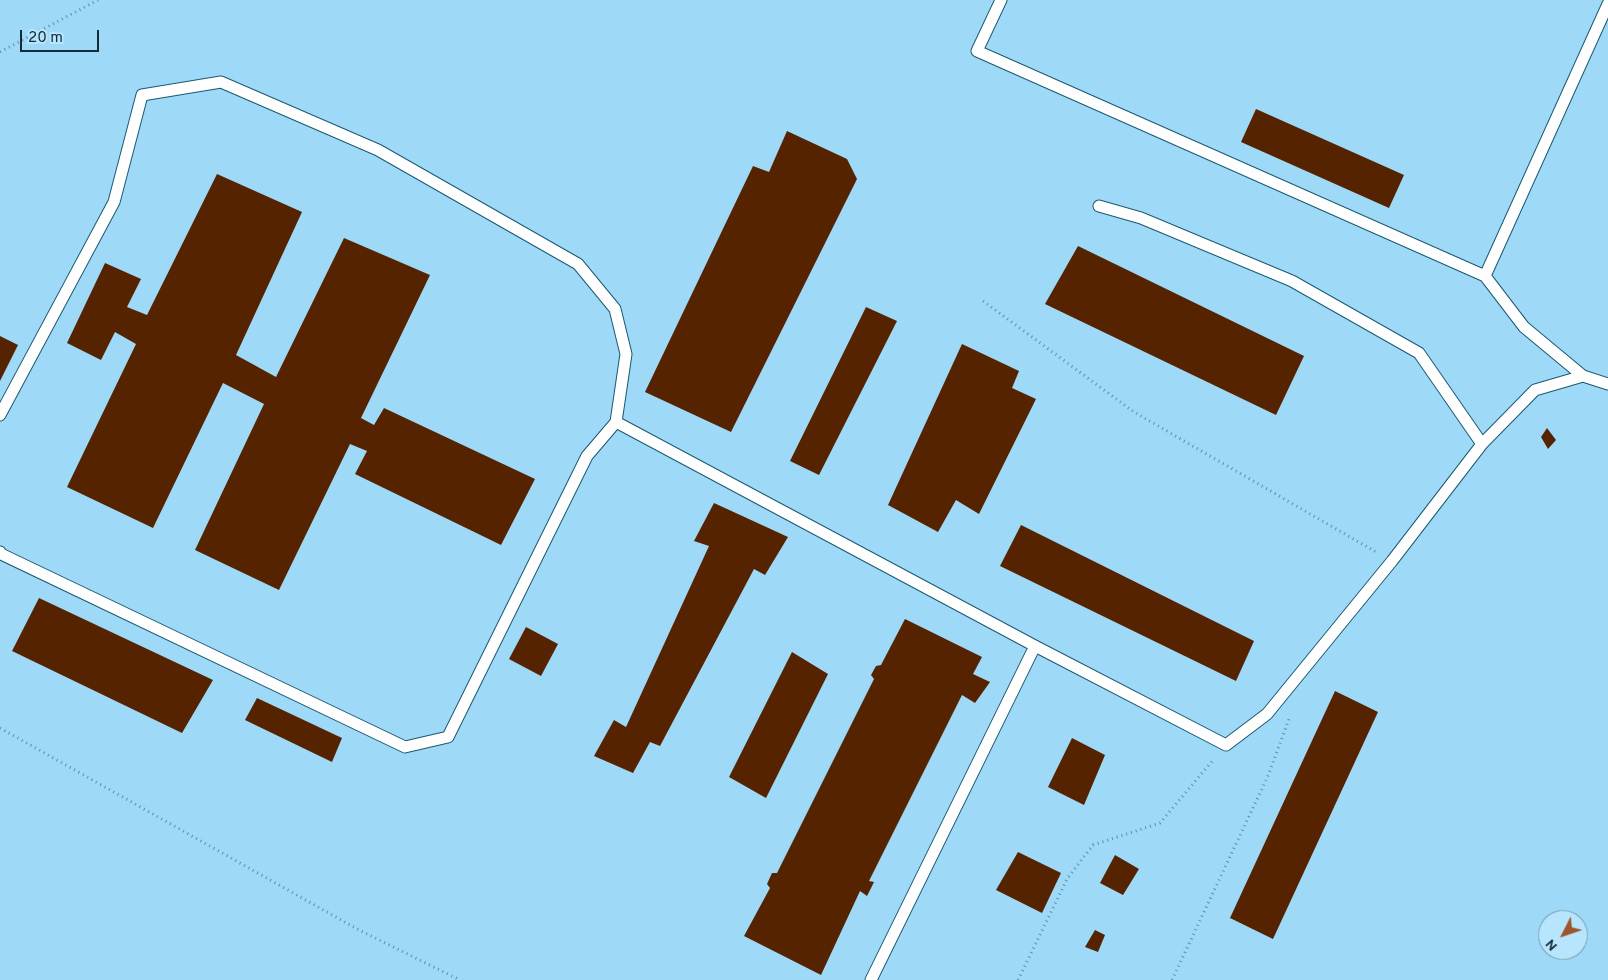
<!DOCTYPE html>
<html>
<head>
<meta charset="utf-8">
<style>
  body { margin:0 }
  #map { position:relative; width:1608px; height:980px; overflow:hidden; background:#9edaf7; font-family:Overpass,sans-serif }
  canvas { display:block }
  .north { position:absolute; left:1538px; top:910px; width:50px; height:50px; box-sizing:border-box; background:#b6e5fd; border:1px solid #759bad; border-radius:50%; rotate:229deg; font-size:14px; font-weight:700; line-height:20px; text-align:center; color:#132b36 }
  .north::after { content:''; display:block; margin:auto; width:18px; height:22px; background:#9c562c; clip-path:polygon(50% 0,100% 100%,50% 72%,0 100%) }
  .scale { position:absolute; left:20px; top:30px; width:79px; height:22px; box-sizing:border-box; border:2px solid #132b36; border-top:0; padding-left:6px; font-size:15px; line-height:18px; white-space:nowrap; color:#132b36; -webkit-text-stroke:4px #b6e5fd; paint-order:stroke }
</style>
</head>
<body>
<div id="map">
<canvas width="1608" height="980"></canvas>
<div class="north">N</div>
<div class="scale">20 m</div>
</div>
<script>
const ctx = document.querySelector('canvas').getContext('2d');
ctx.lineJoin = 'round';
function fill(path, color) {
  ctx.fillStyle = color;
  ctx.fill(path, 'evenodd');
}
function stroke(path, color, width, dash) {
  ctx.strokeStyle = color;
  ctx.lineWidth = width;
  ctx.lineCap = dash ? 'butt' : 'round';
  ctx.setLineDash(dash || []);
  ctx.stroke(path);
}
const building = new Path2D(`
  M1256,109L1404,175L1389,208L1241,142Z
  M787,131L847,159L857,179L731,432L645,392L753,166L769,172Z
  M217,174L302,212L236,355L276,377L344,238L430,275L361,418L374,425L384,408L535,479L501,545L355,474L367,451L350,444L279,590L195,550L264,404L223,383L153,528L67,487L136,344L115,332L101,360L67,343L105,263L141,279L127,307L147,315Z
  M1078,246L1304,356L1276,415L1045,304Z
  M866,307L897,321L819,475L790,461Z
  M0,336L18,345L0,381Z
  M962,344L1019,371L1012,388L1036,399L979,514L956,500L938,532L888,505Z
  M1547,428L1556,440L1548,449L1541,437Z
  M714,503L788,537L765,575L754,569L660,746L650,742L633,773L594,756L614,720L626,727L709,546L694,541Z
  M1021,525L1254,641L1236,681L1000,566Z
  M39,598L213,680L182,733L12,651Z
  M905,619L982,657L973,674L990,682L975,703L962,695L869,881L874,882L867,896L860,891L821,975L744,936L770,888L767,884L772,873H777L874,679L871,675L876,666L881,665Z
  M526,627L558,644L541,676L509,659Z
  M792,652L828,674L766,798L729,777Z
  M1335,691L1378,712L1273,939L1230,918Z
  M257,698L342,738L332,762L245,720Z
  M1072,738L1105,755L1084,805L1048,787Z
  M1018,852L1061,873L1042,913L996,890Z
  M1115,855L1139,869L1123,895L1100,883Z
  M1095,930L1105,935L1098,952L1085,947Z`);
const path = new Path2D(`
  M0,52L98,0
  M983,301L1134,412L1376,552
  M0,728L359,930L460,980
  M1018,980L1067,879L1093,845L1160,823L1214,759
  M1172,980L1268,776L1289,719`);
const lane = new Path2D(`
  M1001,0L977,51L1485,276
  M1099,206L1141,218L1292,281L1419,353L1482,444
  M1583,376L1524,327L1485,276L1608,4
  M0,415L114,202L142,95L221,82L378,150L578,264L615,309L626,354L616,422L1035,646L1226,745L1267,714L1392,561L1482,444L1535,390L1583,376L1608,384
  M0,552L1,554L405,747L448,737L587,456L616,422
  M871,980L1035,646`);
fill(building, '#552300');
stroke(lane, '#1b5870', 13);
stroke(path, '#618ea3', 3, [1, 4]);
stroke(lane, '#fff', 11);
</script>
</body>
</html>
